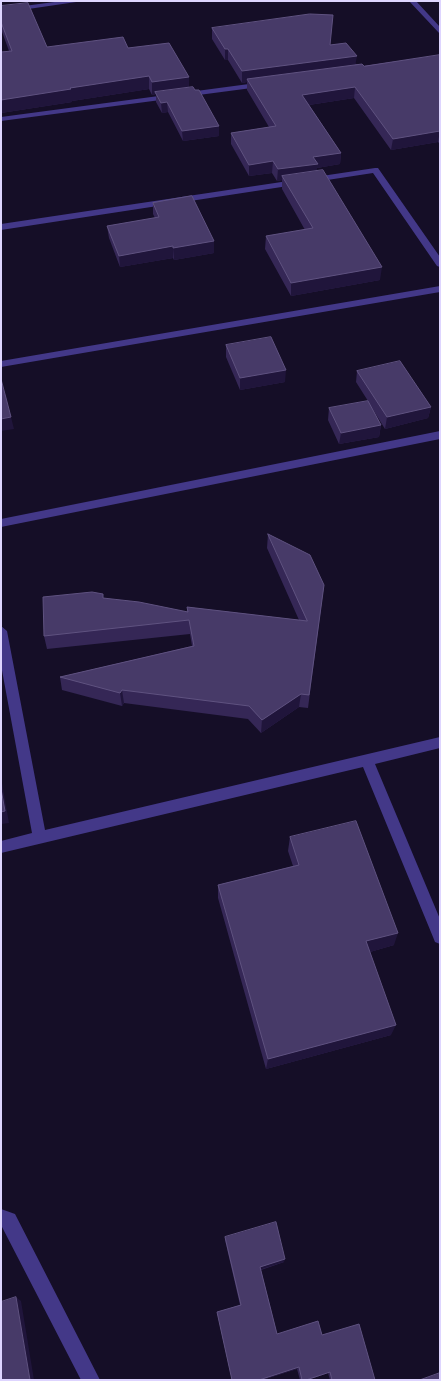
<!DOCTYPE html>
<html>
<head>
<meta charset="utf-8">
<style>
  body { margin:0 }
  #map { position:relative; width:441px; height:1381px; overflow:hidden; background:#150e27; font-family:Figtree,sans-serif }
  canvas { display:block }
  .frame { position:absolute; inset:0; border:2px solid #ded5ff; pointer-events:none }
</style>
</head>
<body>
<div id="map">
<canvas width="441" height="1381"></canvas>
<div class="frame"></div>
</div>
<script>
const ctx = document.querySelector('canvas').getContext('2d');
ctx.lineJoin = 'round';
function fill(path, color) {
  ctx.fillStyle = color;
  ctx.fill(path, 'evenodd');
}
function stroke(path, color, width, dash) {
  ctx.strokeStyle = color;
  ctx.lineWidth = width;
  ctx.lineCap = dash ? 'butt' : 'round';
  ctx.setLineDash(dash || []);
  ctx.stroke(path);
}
const street = new Path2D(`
  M62,1H83L1,13V9Z
  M409,1H416L440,27V34Z
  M264,82H267V86L1,121V117Z
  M375,168H378L440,257V267L437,266L373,173L1,230V224Z
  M440,286V292L1,367V361Z
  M440,431V439L1,527V519Z
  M1,626L7,631L45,830L440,737V748L375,764L440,919V944L435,942L433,937L363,767L1,853V841L32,833L1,665Z
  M1,1209L15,1214L100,1380H81L1,1225Z`);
const wall = new Path2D(`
  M1,6L47,47L128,48L189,77V88L219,126V136L183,141L168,112L162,113L156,102V94L152,95L149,89L72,101V102L1,113V52L9,51L1,29Z
  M212,28L330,45L356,64L364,66L440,55V144L438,142L391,150L354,98L309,105L341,153L340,164L317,168V171L380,280L291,296L265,249L266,236L305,230L282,189V180L277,181L272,173L249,176L231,144V133L269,127L247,90V82L242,83L228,60H225L212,39Z
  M153,203L214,241V253L174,260L173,258L120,267L109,238L107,226L155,218L153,214Z
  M226,345L285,382L240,390L226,357Z
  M357,371L431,407L428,418L385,429L372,408L381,425L379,437L339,444L328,420L329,408L368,401L356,382Z
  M268,534L324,585L308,708L299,707L261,733L248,719L124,703L122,706L62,690L60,677L192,646L190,634L47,649L44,636L103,598L187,612V607L299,620L267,548Z
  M290,837L394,945L370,952L391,1035L266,1069L218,898V885L293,866L288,851Z
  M225,1237L284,1262L261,1270L277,1334L322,1335L375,1380H330L328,1373L308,1380H300L297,1369L262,1380H232L217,1312L240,1305L225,1240Z`);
const shadedWall = new Path2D(`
  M225,49H228V60H225Z
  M357,56L355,67L247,79V82L242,83V71Z
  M149,76V89L72,101V102L1,113V100L70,88Z
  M189,77V90L155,92L156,94L152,95V82Z
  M355,87L354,98L302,106V95Z
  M167,102L168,112L162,113L161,103Z
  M219,126V136L183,141L182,131Z
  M440,131L438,142L391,150L393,139Z
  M341,153L340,164L317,168V175L282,176V180L277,181L278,169L313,157Z
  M273,161L272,173L249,176V165Z
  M214,241V253L174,260L173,248Z
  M173,246V258L120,267L119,256Z
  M382,267L380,280L291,296V283Z
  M286,370L285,382L240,390V378Z
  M431,407L428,418L385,429L387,417Z
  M11,417L14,429L1,431V419Z
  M381,425L379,437L339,444L341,433Z
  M122,690L124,703L122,706L120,693Z
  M301,694L299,707L261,733L262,720Z
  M1,777L9,823L1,824Z
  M398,933L394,945L363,954L366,941Z
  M396,1025L391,1035L266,1069L268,1059Z
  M285,1259L284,1262L259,1270L260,1267Z
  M16,1297L21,1301L34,1380H30Z
  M299,1367L297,1369L262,1380H259Z`);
const building = new Path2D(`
  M28,3L47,47L123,37L128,48L169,43L189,77L152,82L149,76L70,88L71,89L1,100V52L12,51L1,22V6Z
  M310,14L333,15L330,45L346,43L357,56L242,71L228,49H225L212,28Z
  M440,55V131L393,139L355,87L302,95L341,153L313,157L318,164L278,169L273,161L249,165L231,133L276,126L247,79L362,64L364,66Z
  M193,87L195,90H199L219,126L182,131L167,102L161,103L155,92Z
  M323,170L382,267L291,283L266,236L313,228L282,176Z
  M192,196L214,241L173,248V246L119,256L107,226L159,217L153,203Z
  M271,337L286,370L240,378L226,345Z
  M400,361L431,407L387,417L357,371Z
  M1,379L11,417L1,419Z
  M368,401L381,425L341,433L329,408Z
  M268,534L310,555L324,585L309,695L301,694L262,720L249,706L122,690L120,693L60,677L194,646L189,620L44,636L43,597L92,592L103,594V598L139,602L188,612L187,607L307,621Z
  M1,789L5,811L1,812Z
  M356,821L398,933L366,941L396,1025L268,1059L218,885L299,865L290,837Z
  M276,1222L285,1259L260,1267L277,1334L318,1321L322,1335L359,1324L375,1380H332L330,1372L306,1380H302L299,1367L259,1380H232L217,1312L241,1305L225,1237Z
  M16,1297L30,1380H1V1302Z
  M440,1373V1380H420Z`);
fill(street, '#433888');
fill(wall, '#352756');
fill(shadedWall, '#20153b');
fill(building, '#473a68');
stroke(building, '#5f5280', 1);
</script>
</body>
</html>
